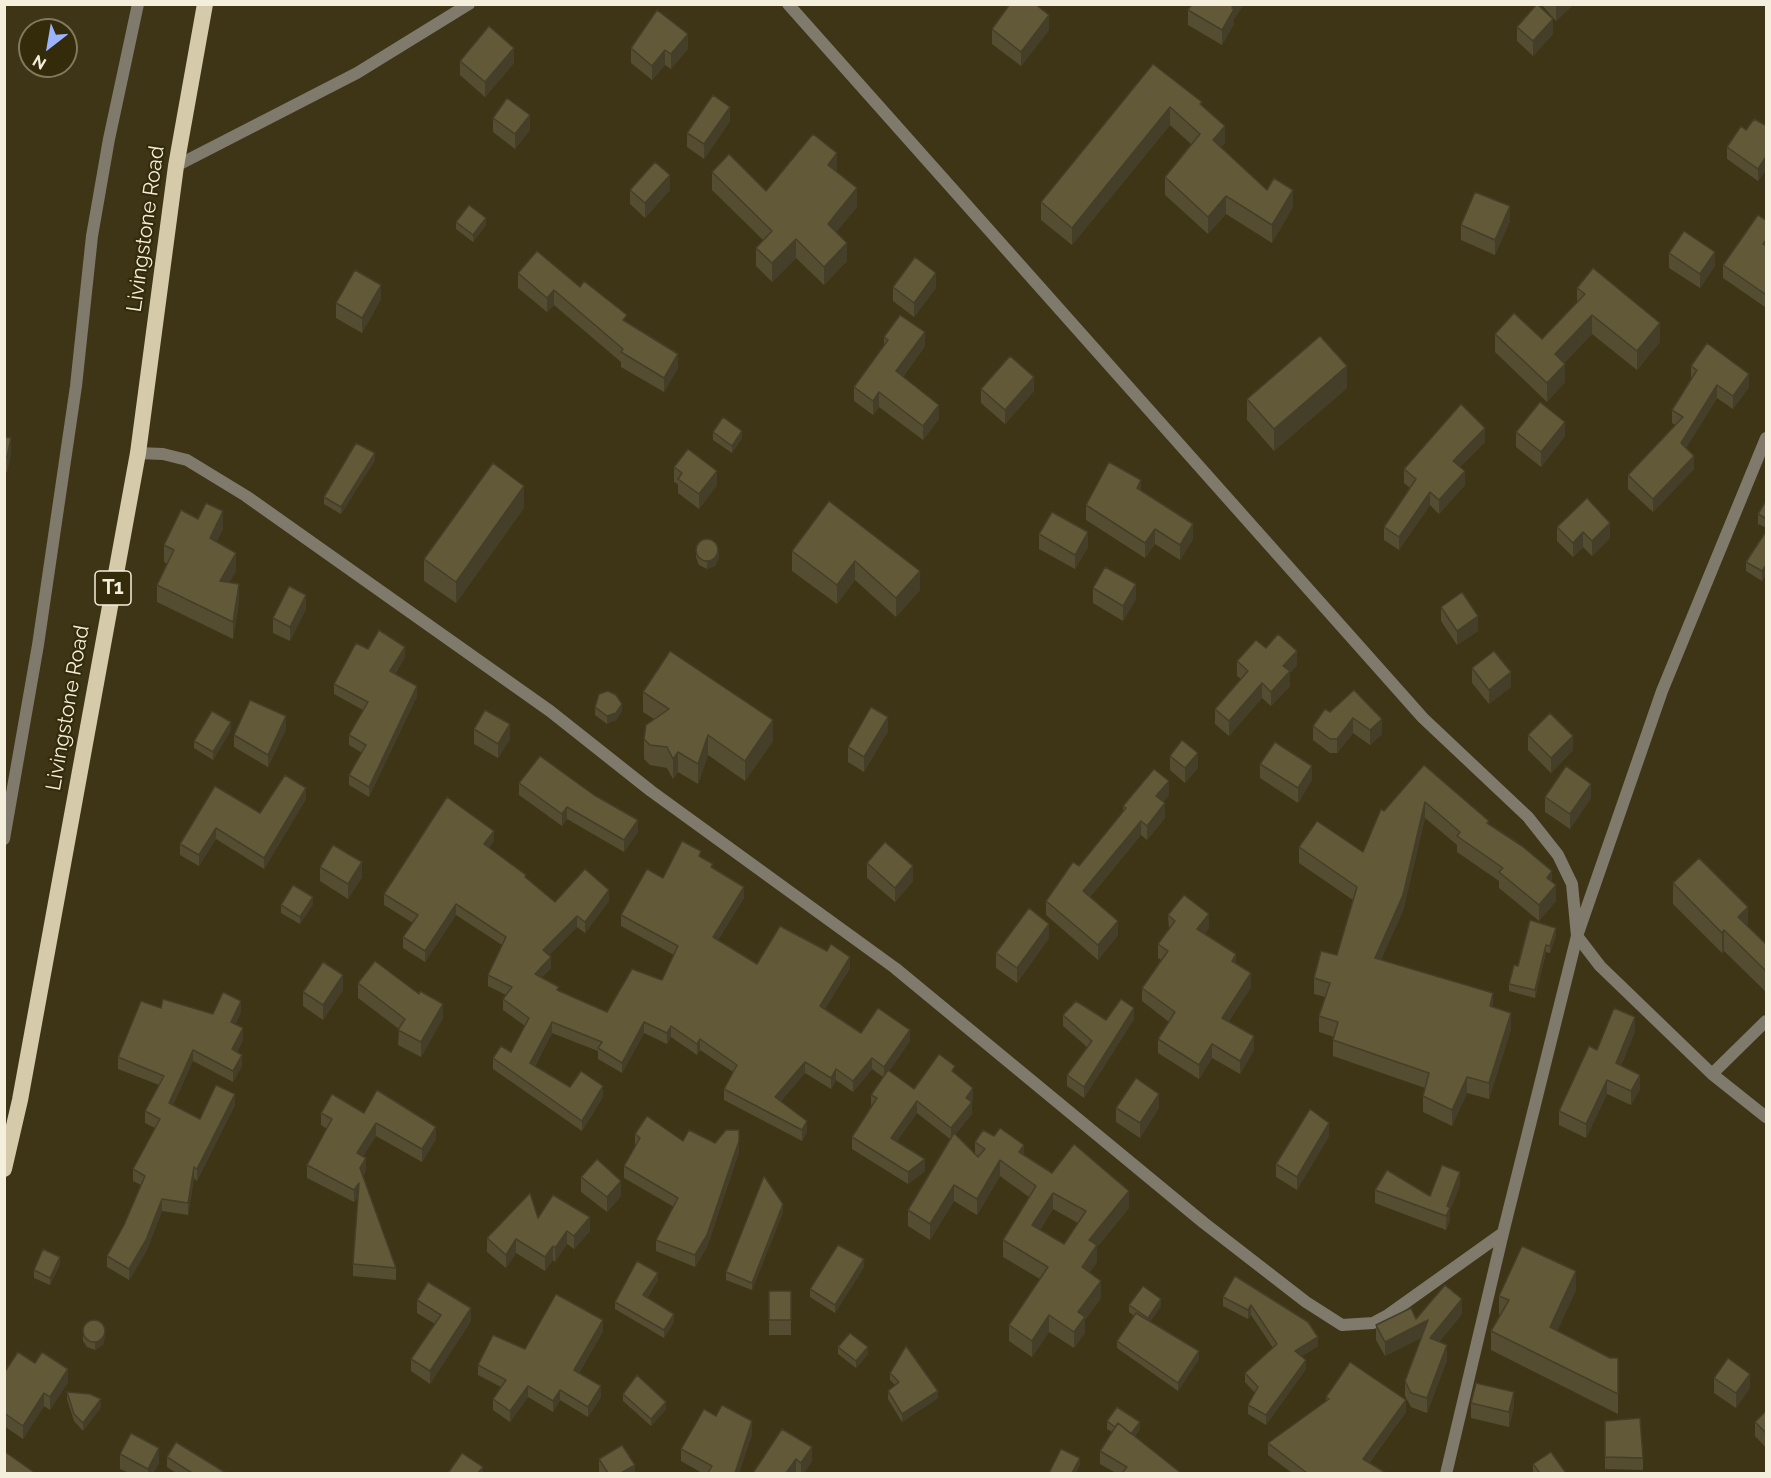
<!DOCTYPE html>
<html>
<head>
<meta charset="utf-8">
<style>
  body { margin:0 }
  #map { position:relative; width:1771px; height:1478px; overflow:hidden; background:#3e3516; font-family:Raleway,sans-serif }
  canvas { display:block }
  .frame { position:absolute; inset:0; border:6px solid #f4efdd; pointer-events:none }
  .north { position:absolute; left:18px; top:18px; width:60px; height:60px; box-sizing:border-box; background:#342b0b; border:2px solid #81795f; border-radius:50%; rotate:211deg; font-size:16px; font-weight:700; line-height:24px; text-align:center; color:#f4efdd }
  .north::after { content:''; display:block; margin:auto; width:21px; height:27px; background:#9cb4fd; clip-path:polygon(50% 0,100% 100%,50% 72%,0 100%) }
</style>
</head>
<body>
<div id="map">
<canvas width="1771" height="1478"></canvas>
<div class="frame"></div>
<div class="north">N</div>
</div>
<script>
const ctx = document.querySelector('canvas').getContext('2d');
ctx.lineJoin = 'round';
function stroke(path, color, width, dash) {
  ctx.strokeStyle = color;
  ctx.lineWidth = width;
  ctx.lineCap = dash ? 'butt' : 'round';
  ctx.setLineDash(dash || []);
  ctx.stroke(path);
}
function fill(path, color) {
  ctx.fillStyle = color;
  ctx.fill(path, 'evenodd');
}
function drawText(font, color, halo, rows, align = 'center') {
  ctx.font = font + ' Raleway,sans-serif';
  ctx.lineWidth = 4.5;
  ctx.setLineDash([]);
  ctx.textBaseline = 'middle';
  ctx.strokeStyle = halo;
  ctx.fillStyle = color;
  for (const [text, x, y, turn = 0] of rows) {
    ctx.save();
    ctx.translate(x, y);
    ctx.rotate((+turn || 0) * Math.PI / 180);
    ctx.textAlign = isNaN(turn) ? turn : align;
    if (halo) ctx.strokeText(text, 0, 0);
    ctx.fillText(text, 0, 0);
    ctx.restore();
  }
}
const minor = new Path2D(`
  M788,4L1423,718L1528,817L1558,855L1572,884L1577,936L1600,966L1712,1074L1766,1117
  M176,166L357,73L469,4
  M138,453L163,454L187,460L246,496L550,711L651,791L895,968L1204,1223L1306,1302L1342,1325L1373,1323L1388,1315L1503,1233L1446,1474
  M4,839L38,645L76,386L92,236L109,139L138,4
  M1712,1074L1766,1021
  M1503,1233L1577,936L1662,691L1766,438`);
const trunk = new Path2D(`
  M4,1169L20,1100L138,453L176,166L205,4`);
const wall = new Path2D(`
  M1192,4H1244L1234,19V24L1222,45L1188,25V10Z
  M1541,4H1574L1556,21Z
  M1517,27L1553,34L1533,56L1517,41Z
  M992,29L1049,30L1021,66L992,44Z
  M631,48L688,49L671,69L665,65L652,80L631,63Z
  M460,61L514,63L485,97L460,75Z
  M1153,64L1202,105L1225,143L1221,148L1267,190L1293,207L1272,243L1226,214L1208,234L1165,195V177L1191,144L1170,125L1072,245L1041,220V202Z
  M493,118L530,130L515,149L493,132Z
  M730,121L704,159L687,147V133Z
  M1767,126V168L1758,181L1727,159V147L1746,130Z
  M712,172L766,191L837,172L857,207L836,232L847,261L824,285L796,258L772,282L756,266V248L763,240L712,190Z
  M630,190H670L645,218L630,204Z
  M1510,221L1495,255L1461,240V225Z
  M1767,221V305L1765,307L1723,278V265Z
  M456,222L486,225L473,242L456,229Z
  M1669,253L1715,266L1700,288L1669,268Z
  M518,273L580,287L627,322L678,368L664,392L621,367V362L554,305L547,312L518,288Z
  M893,287L936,288L914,317L893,301Z
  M1577,288L1660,342L1637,370L1592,334L1564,363L1565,382L1547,402L1495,352V334L1542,339L1577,302Z
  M381,299L362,333L336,318V303Z
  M884,337L925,346L903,377L939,419L923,440L879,407L873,415L854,401V387L884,346Z
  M1691,366L1749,387L1733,409L1717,398L1686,448L1694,469L1653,512L1628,489V475L1675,425L1672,423V410L1691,380Z
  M1347,388L1274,451L1247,420V399Z
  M981,389L1034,391L1005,424L981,403Z
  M713,432L742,438L732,453L713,440Z
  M1516,432L1565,436L1541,467L1516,447Z
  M4,437L11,453L7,472L4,471Z
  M1485,442L1460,467L1465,485L1439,514L1430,505L1399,550L1384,540V527L1410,488L1404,483V469Z
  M375,460L341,514L324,504V497Z
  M674,467L717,485L699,509L678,493V484L674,482Z
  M1141,491L1193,539L1180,560L1155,544L1145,558L1086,520V505Z
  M1767,499V528L1758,524V514Z
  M524,508L456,603L424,581V559Z
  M198,519L223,529L216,542L236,571L229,583L239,602L233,639L157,602V585L167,564L164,562V545Z
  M1557,527L1610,538L1592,556L1583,547L1573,557L1557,541Z
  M1767,530V574L1762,581L1746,571V562Z
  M1039,534L1088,547L1075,569L1039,549Z
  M696,549L719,558L715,566L707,569L699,565L696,557Z
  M792,551L920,571V590L896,617L855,580L837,604L792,571Z
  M1093,588L1136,599L1123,621L1093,603Z
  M1441,607L1478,631L1457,645L1441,621Z
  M306,609L290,641L273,633V618Z
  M1266,648L1297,665L1290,673V686L1271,706L1262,698L1229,736L1215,724V709L1241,679L1237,676V661Z
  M368,649L405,657L395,674L417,696L369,797L349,785V775L362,753L349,745V735L363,710L334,694V684Z
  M1472,668L1511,687L1489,704L1472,683Z
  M1354,690L1382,734L1370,745L1353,733L1337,753H1330L1313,740V726L1330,712Z
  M643,692L773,741L745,781L708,755L698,784L678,772L673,779L667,768L650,765L644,759V739L654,719L643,712Z
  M595,707L622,711L616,720L607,724L595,715Z
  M286,729L268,767L234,747V735Z
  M474,729L510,739L498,758L474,744Z
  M231,730L213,760L194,748V741Z
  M888,731L864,772L848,762V747Z
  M1528,735L1573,750L1551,773L1528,750Z
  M1170,756L1198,768L1185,783L1170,770Z
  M1260,764L1312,780L1298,803L1260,778Z
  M1424,765L1552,882L1556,901L1539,921L1499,888V881L1457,852V845L1425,818L1403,911L1381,959L1493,1008L1511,1029L1489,1099L1467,1093L1452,1126L1423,1112V1096L1425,1088L1333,1056V1040L1334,1037L1319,1032V1016L1325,997L1314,994V978L1337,955L1353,900L1299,863V847L1363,852L1384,811Z
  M519,783L638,832L624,852L567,819L562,826L519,795Z
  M215,786L260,813L306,799L264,869L216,839L199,866L180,855V844Z
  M1169,795L1163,802L1165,818L1147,840L1141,835L1090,897L1118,935L1098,960L1046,915V901L1079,866L1123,812V806Z
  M1545,797L1591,798L1570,829L1545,812Z
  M494,841L489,848L555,902L609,901L585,933L577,927L549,955L551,968L542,977L559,991L607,1012L662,980L674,955L621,926V915L663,878L701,857L744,898L718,940L757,964L850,968L825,1009L861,1033L910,1041L889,1071L914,1089L955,1074L973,1100L972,1102V1114L955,1135L975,1154V1142L1024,1155L1052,1173L1129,1208L1097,1247V1262L1089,1273L1101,1298L1085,1320V1333L1074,1348L1049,1332L1032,1357L1009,1341V1325L1040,1279L1003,1257V1240L1029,1197L1000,1176L977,1215L954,1201L930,1240L908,1226V1210L950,1139L917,1113L897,1141L925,1171L908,1184L852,1149V1137L871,1106V1095L883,1077L872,1069L853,1092L836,1080L831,1089L805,1073L781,1101L807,1132L802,1141L724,1100V1089L733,1072L700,1050L697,1055L671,1037L667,1044L644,1033L622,1073L598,1059V1051L552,1033L535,1066L570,1087L603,1097L582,1131L493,1069V1058L511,1052L525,1026L503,1010V999L506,995L488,986V975L502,945L456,915L425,962L403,948V937L413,923L384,905V894ZM1053,1209L1078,1223L1064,1244L1040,1230Z
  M867,863L913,881L895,902L867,878Z
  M320,867L362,877L348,899L320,881Z
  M1673,883L1748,927L1767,945V991L1766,992L1724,951L1722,953L1673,904Z
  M313,904L300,924L281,913V905Z
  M1168,915L1209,928L1205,933L1236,964L1251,987L1229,1021L1254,1050L1240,1074L1212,1058L1199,1079L1158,1053V1039L1169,1022L1142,1001V988L1161,960L1158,958V944L1169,929Z
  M1556,935L1550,953L1546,952L1535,998L1509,991V984L1518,966Z
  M1049,938L1017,983L996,968V953Z
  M358,983L419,994L443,1018L421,1057L398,1045L399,1029L358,998Z
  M343,990L323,1020L303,1006V992Z
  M161,1008L213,1014L241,1012L235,1025L243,1040L237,1052L242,1066L233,1082L193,1061L173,1105L200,1119L235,1105L197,1181L194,1178L188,1215L162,1211L146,1252L129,1280L107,1267V1256L124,1225L141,1185L133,1181V1169L155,1128L145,1123V1111L159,1085L118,1069V1057Z
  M1063,1015L1106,1020L1134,1019L1084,1098L1067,1086V1075L1087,1047L1063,1026Z
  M1635,1031L1621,1066L1640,1089L1631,1105L1607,1094L1586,1138L1559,1125V1111L1597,1050Z
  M1116,1108H1159L1140,1138L1116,1122Z
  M321,1113H364L436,1139L422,1162L376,1136L363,1156L366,1170L363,1176L396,1268V1280L353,1276V1264L358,1197L354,1202L307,1178V1165L327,1129L321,1125Z
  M635,1134L683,1141L715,1143L739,1152L707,1247L695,1267L656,1251V1240L674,1207L624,1178V1166L636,1146H635Z
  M1329,1136L1297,1190L1276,1177V1164Z
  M581,1177L621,1196L607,1212L581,1192Z
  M1460,1185L1450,1210V1221L1446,1230L1375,1203V1190L1430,1196Z
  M783,1212L752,1290L726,1280V1272Z
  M538,1218L590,1231L574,1249L567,1244L555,1262L553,1260L545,1271L516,1253L506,1268L487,1252V1238Z
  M60,1264L50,1285L34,1278V1270Z
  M864,1267L835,1313L810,1297V1289Z
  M1235,1276L1318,1346L1302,1356L1306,1369L1266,1425L1248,1414V1405L1255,1393L1245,1382V1373L1273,1348L1251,1315L1248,1319L1223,1306V1297Z
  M658,1280L647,1298L674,1322L664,1338L615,1309V1302Z
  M1576,1290L1557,1331L1610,1358H1618V1414L1491,1350V1331L1500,1316L1499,1315V1296Z
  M769,1291H791V1335H769Z
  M417,1300L471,1321L430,1384L411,1371V1359L435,1324L417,1313Z
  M1129,1305L1161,1306L1150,1322L1199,1359L1178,1391L1117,1348V1341L1134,1316L1129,1312Z
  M1462,1314L1439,1342L1447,1360L1427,1413L1411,1407L1405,1396V1381L1421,1338L1385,1356L1376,1340V1325L1416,1319Z
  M603,1331L579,1373L601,1397L588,1417L560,1400L553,1412L528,1397L510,1422L493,1410V1399L501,1387L478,1375V1365L525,1349Z
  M83,1333L105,1337L103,1345L95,1350L87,1347L83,1341Z
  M838,1347L868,1354L856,1368L838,1354Z
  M4,1373L68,1382L50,1410L44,1406L23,1439L4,1426Z
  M890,1373L938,1398L902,1422L888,1399V1391L895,1385L890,1380Z
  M1714,1378L1750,1388L1736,1408L1714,1393Z
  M67,1392L101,1407L83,1431L74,1421L67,1399Z
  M623,1394L666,1409L651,1426L623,1401Z
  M1326,1397L1406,1412L1369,1463L1386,1473H1292L1268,1455V1443L1326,1401Z
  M1471,1403L1514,1406L1509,1427L1471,1418Z
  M1767,1410V1449L1755,1436V1422Z
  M1107,1421L1140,1429L1134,1437L1181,1473H1116L1100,1464V1451L1112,1432L1107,1429Z
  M1605,1421L1643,1458V1470L1605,1469Z
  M782,1429L812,1461L804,1473H753Z
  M752,1434L739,1473H702L681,1461V1449Z
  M120,1454L159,1463L153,1473H129L120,1469Z
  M167,1457L226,1473H176L167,1467Z
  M599,1459L635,1473H599Z
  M1533,1464L1566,1473H1535L1533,1472Z`);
const shadedWall = new Path2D(`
  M1234,4H1244L1234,19V24L1222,45V30Z
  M1558,4H1574L1556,21V6Z
  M1049,15V30L1021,66V52Z
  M1553,19V34L1533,56V41Z
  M688,34V49L671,69V54Z
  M514,48V63L485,97V82Z
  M665,50V65L652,80V66Z
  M730,107V121L704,159V144Z
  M1170,107V125L1072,245V228Z
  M530,115V130L515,149V134Z
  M1225,126V143L1213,158V140Z
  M837,153V172L828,183V165Z
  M1767,155V168L1758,181V169Z
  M670,175V190L645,218V203Z
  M857,188V207L828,242V224Z
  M1293,190V207L1272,243V225Z
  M1226,196V214L1208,234V217Z
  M1510,206V221L1495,255V240Z
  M486,218V225L473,242V235Z
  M796,239V258L772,282V263Z
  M847,243V261L824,285V267Z
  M1715,252V266L1700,288V274Z
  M936,273V288L914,317V303Z
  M381,285V299L362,333V318Z
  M554,290V305L547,312V298Z
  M1767,292V305L1765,307V294Z
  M1592,315V334L1555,373V354Z
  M1660,323V342L1637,370V351Z
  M925,332V346L896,386V371Z
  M678,354V368L664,392V378Z
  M1565,364V382L1547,402V383Z
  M1347,366V388L1274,451V429Z
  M1749,374V387L1733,409V396Z
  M1034,377V391L1005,424V410Z
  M1717,385V398L1681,456V443Z
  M879,392V407L873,415V401Z
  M939,405V419L923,440V426Z
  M1565,422V436L1541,467V452Z
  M1485,428V442L1453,474V461Z
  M742,431V438L732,453V446Z
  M11,438V453L7,472V457Z
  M375,453V460L341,514V507Z
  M1694,456V469L1653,512V499Z
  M717,471V485L699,509V494Z
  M1465,471V485L1439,514V500Z
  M1141,480V495L1137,488Z
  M524,486V508L456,603V582Z
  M1430,492V505L1399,550V537Z
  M223,511V529L210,556V538Z
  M1610,523V538L1592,556V541Z
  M1193,524V539L1180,560V545Z
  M1155,529V544L1145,558V543Z
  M1088,532V547L1075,569V555Z
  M1583,532V547L1573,557V543Z
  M719,551V558L715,566L707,569V561Z
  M236,553V571L220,599V581Z
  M855,561V580L837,604V585Z
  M1767,564V574L1762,581V571Z
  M920,571V590L896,617V598Z
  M239,584V602L233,639V622Z
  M1136,584V599L1123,621V606Z
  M306,595V609L290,641V627Z
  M1478,616V631L1457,645V631Z
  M405,647V657L390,681V671Z
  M1297,651V665L1290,673V686L1271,706V692L1283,666Z
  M1511,672V687L1489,704V690Z
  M1262,683V698L1229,736V721Z
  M417,686V696L369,797V787Z
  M622,704V711L616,720L607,724V716Z
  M286,716V729L268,767V755Z
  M888,717V731L864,772V757Z
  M1353,718V733L1337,753V739Z
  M1382,719V734L1370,745V730Z
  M773,720V741L745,781V761Z
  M231,722V730L213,760V752Z
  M510,724V739L498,758V744Z
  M708,735V755L698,784V764Z
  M1573,736V750L1551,773V758Z
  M678,752V772L673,779V759Z
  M1198,753V768L1185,783V768Z
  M1312,766V780L1298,803V788Z
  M1169,781V795L1156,810V796Z
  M1591,784V798L1570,829V814Z
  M306,788V799L264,869V858Z
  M1425,802V818L1403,911L1375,974V958Z
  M1165,803V818L1147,840V826Z
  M567,807V819L562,826V814Z
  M638,820V832L624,852V840Z
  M1141,821V835L1083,905V891Z
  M216,828V839L199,866V855Z
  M494,831V841L484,855V844Z
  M362,862V877L348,899V884Z
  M913,866V881L895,902V888Z
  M1552,871V887L1547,878Z
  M1556,885V901L1539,921V905Z
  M744,887V898L713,948V937Z
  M609,890V901L585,933V922Z
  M313,897V904L300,924V917Z
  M456,904V915L425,962V951Z
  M1748,907V928L1738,917Z
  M1209,914V928L1197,943V929Z
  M577,916V927L543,961V950Z
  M1118,921V935L1098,960V945Z
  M1049,924V938L1017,983V968Z
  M1556,928V935L1550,953V946Z
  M1724,930V951L1722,953V933Z
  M1546,945V952L1535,998V990Z
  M1236,954V967L1232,961Z
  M551,957V968L535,984V974Z
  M850,957V968L820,1017V1006Z
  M1766,971H1767V991L1766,992Z
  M1251,973V987L1222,1031V1018Z
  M343,975V990L323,1020V1005Z
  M1493,993V1009L1490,1006Z
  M241,1001V1012L231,1034V1022Z
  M443,1004V1018L421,1057V1042Z
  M1134,1008V1019L1084,1098V1087Z
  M1511,1013V1029L1489,1099V1083Z
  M1635,1017V1031L1616,1078V1063Z
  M552,1022V1033L530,1074V1063Z
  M644,1022V1033L622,1073V1063Z
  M671,1026V1037L667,1044V1033Z
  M243,1028V1040L232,1061V1049Z
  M910,1030V1041L884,1078V1067Z
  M1254,1036V1050L1240,1074V1061Z
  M700,1039V1050L697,1055V1044Z
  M1212,1044V1058L1199,1079V1065Z
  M193,1050V1061L169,1114V1103Z
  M242,1055V1066L233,1082V1071Z
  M872,1058V1069L853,1092V1081Z
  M805,1062V1073L775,1108V1097Z
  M836,1069V1080L831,1089V1078Z
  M1640,1075V1089L1631,1105V1091Z
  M1467,1077V1093L1452,1126V1110Z
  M1607,1080V1094L1586,1138V1124Z
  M603,1086V1097L582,1131V1121Z
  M973,1088V1100L970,1105L972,1102V1114L951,1140V1128L966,1098Z
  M235,1094V1105L197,1181V1169Z
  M1159,1094V1108L1140,1138V1123Z
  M917,1101V1113L891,1150V1138Z
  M807,1121V1132L802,1141V1130Z
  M376,1123V1136L357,1165V1153Z
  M1329,1123V1136L1297,1190V1177Z
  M436,1127V1139L422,1162V1149Z
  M739,1141V1152L707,1247L695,1267V1255Z
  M1024,1145V1161L1019,1152Z
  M366,1158V1170L360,1181V1168Z
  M925,1159V1171L908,1184V1172Z
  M1000,1160V1176L977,1215V1199Z
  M194,1167V1178L188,1215V1203Z
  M1460,1172V1185L1450,1210V1221L1446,1230L1447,1206Z
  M621,1181V1196L607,1212V1197Z
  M359,1183V1196L354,1202V1190Z
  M954,1185V1201L930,1240V1224Z
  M1129,1191V1208L1097,1247V1262L1082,1283V1267L1089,1240Z
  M1053,1193V1209L1032,1242V1225Z
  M162,1199V1211L146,1252L129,1280V1269Z
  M783,1204V1212L752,1290V1283Z
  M590,1217V1231L574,1249V1236Z
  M567,1231V1244L555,1262V1248Z
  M516,1239V1253L506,1268V1255Z
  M553,1246V1260L545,1271V1257Z
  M60,1257V1264L50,1285V1278Z
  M864,1259V1267L835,1313V1305Z
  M1576,1271V1290L1550,1347V1327Z
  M658,1273V1280L643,1303V1295Z
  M1101,1281V1298L1085,1320V1333L1074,1348V1332L1078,1312Z
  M1161,1299V1306L1148,1325V1318Z
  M1462,1299V1314L1430,1353V1338Z
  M1251,1305V1315L1248,1319V1310Z
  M471,1308V1321L430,1384V1371Z
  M674,1314V1322L664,1338V1330Z
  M1049,1315V1332L1032,1357V1341Z
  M603,1320V1331L574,1381V1370Z
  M1428,1320V1335L1385,1356V1342Z
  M105,1329V1337L103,1345L95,1350V1342Z
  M1318,1337V1346L1295,1360V1351Z
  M1447,1345V1360L1427,1413V1398Z
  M868,1347V1354L856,1368V1361Z
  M1199,1351V1359L1178,1391V1383Z
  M1306,1360V1369L1266,1425V1415Z
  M68,1369V1382L50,1410V1397Z
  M1750,1374V1388L1736,1408V1393Z
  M528,1386V1397L510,1422V1411Z
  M601,1386V1397L588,1417V1407Z
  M560,1390V1400L553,1412V1401Z
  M938,1391V1398L902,1422V1414Z
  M1514,1392V1406L1509,1427V1412Z
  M44,1393V1406L23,1439V1426Z
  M101,1399V1407L83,1431V1423Z
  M1406,1400V1412L1363,1470V1459Z
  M666,1402V1409L651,1426V1419Z
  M752,1421V1434L739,1473H735Z
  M1140,1422V1429L1130,1444V1436Z
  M812,1447V1461L804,1473H801V1463Z
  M159,1448V1463L153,1473H148V1469Z
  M1080,1458V1465L1076,1473H1072Z
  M796,1459V1473H786Z
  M635,1465V1473H621Z
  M483,1467V1473H478Z`);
const building = new Path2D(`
  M1010,4H1035L1049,15L1021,52L992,29Z
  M1192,4H1234L1232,8L1234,9L1222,30L1188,10Z
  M1537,4L1553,19L1533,41L1517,27Z
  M657,10L688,34L671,54L665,50L652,66L631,48Z
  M489,26L514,48L485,82L460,61Z
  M1153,64L1202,102L1200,104L1225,126L1213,140L1267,190L1274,178L1293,190L1272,225L1226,196L1208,217L1165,177L1200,134L1170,107L1072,228L1041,202Z
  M713,95L730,107L704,144L687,133Z
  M507,98L530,115L515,134L493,118Z
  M1754,119L1767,126V155L1758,169L1727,147L1741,126L1746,130Z
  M813,134L837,153L828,165L857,188L828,224L847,243L824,267L796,239L772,263L756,248L772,231L712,172L729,154L766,191Z
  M655,162L670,175L645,203L630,190Z
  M1475,192L1510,206L1495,240L1461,225Z
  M469,205L486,218L473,235L456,222Z
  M1758,215L1767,221V239L1763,244L1767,246V292L1765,294L1723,265Z
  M1684,231L1715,252L1700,274L1669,253Z
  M537,251L580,287L584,281L627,315L623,320L678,354L664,378L621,352L623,349L554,290L547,298L518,273Z
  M915,257L936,273L914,303L893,287Z
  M1593,268L1660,323L1637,351L1592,315L1555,354L1565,364L1547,383L1495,334L1514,313L1542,339L1585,294L1577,288Z
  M355,270L381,285L362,318L336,303Z
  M900,315L925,332L896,371L939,405L923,426L879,392L873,401L854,387L888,340L884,337Z
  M1320,336L1347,366L1274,429L1247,399Z
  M1707,343L1749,374L1733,396L1717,385L1681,443L1694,456L1653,499L1628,475L1683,417L1672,410L1697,370L1691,366Z
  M1010,356L1034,377L1005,410L981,389Z
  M1540,402L1565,422L1541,452L1516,432Z
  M1461,404L1485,428L1453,461L1465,471L1439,500L1430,492L1399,537L1384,527L1416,479L1404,469Z
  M723,417L742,431L732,446L713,432Z
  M4,437L11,438L7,457H4Z
  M356,443L375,453L341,507L324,497Z
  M688,449L717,471L699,494L678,479L682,473L674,467Z
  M1109,462L1141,480L1137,488L1193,524L1180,545L1155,529L1145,543L1086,505Z
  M493,463L524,486L456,582L424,559Z
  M1587,498L1610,523L1592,541L1583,532L1573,543L1557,527Z
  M1767,499V519L1758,514Z
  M829,501L920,571L896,598L855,561L837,585L792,551Z
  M206,503L223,511L210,538L236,553L220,581L239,584L233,622L157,585L174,550L164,545L181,510L198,519Z
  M1052,512L1088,532L1075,555L1039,534Z
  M1767,530V564L1762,571L1746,562Z
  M696 550a11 11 0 1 1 22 0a11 11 0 1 1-22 0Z
  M1105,567L1136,584L1123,606L1093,588Z
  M289,586L306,595L290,627L273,618Z
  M1462,592L1478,616L1457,631L1441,607Z
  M379,630L405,647L390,671L417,686L369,787L349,775L366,745L349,735L368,702L334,684L356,643L368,649Z
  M1278,634L1297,651L1283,666L1290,671L1271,692L1262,683L1229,721L1215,709L1248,671L1237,661L1256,640L1266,648Z
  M670,651L773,720L745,761L708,735L698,764L678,752L673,759L667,747L650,745L644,739L646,725L669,709L643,692Z
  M1494,651L1511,672L1489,690L1472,668Z
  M1354,690L1382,719L1370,730L1353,718L1337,739H1330L1313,726L1325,709L1330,712Z
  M608,691L616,695L622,704L616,713L607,716L595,707L599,694Z
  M250,700L286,716L268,755L234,735Z
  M871,707L888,717L864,757L848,747Z
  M485,710L510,724L498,744L474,729Z
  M212,711L231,722L213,752L194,741Z
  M1550,713L1573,736L1551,758L1528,735Z
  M1182,740L1198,753L1185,768L1170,756Z
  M1275,742L1312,766L1298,788L1260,764Z
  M540,756L594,795L638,820L624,840L567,807L562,814L519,783Z
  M1424,765L1489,821L1487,823L1522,846L1552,871L1547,878L1556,885L1539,905L1499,872L1503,868L1457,836L1460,832L1425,802L1403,895L1375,958L1493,993L1490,1006L1511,1013L1489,1083L1467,1077L1452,1110L1423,1096L1429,1073L1333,1040L1338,1022L1319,1016L1330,983L1314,978L1321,951L1337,955L1357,887L1299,847L1317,821L1363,852L1381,809L1384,811Z
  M1566,766L1591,784L1570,814L1545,797Z
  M1154,769L1169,781L1156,796L1165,803L1147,826L1141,821L1083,891L1118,921L1098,945L1046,901L1073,862L1079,866L1126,808L1123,806Z
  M285,775L306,788L264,858L216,828L199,855L180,844L215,786L260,813Z
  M447,797L494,831L484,844L526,875L525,877L555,902L585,869L609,890L585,922L577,916L543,950L551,957L535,974L559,987L557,990L607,1012L632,969L662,980L678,946L621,915L647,869L663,878L682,841L701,851L699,856L713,864L711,867L744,887L713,937L757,964L780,926L827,951L831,944L850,957L820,1006L861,1033L878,1008L910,1030L884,1067L872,1058L853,1081L836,1069L831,1078L805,1062L775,1097L807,1121L802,1130L724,1089L737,1065L700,1039L697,1044L671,1026L667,1033L644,1022L622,1063L598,1048L602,1042L552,1022L530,1063L570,1087L581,1071L603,1086L582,1121L493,1058L501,1046L511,1052L529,1018L503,999L512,987L488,975L506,937L456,904L425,951L403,937L418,915L384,894Z
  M885,842L913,866L895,888L867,863Z
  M333,845L362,862L348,884L320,867Z
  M1699,858L1748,907L1738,917L1767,945V971H1766L1724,930L1722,933L1673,883Z
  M293,885L313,897L300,917L281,905Z
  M1184,895L1209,914L1197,929L1236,954L1232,961L1251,973L1222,1018L1254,1036L1240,1061L1212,1044L1199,1065L1158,1039L1175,1012L1142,988L1168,951L1158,944L1175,921L1168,915Z
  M1029,908L1049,924L1017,968L996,953Z
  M1530,920L1556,928L1550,946L1546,945L1535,990L1509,984L1514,965L1518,966Z
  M375,961L419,994L420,991L443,1004L421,1042L398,1030L405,1019L358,983Z
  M323,962L343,975L323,1005L303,992Z
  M223,992L241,1001L231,1022L243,1028L232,1049L242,1055L233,1071L193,1050L169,1103L200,1119L216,1085L235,1094L197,1169L194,1167L188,1203L162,1199L146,1240L129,1269L107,1256L124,1225L145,1176L133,1169L160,1119L145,1111L164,1076L118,1057L141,1001L161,1008L163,999L213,1014Z
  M1121,999L1134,1008L1084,1087L1067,1075L1092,1041L1063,1015L1076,1001L1106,1020Z
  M1614,1008L1635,1017L1616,1063L1640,1075L1631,1091L1607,1080L1586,1124L1559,1111L1589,1046L1597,1050Z
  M939,1054L955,1066L952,1071L973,1088L966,1098L972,1102L951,1128L917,1101L891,1138L925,1159L908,1172L852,1137L877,1098L871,1095L888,1070L914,1089Z
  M1136,1078L1159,1094L1140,1123L1116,1108Z
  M377,1090L436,1127L422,1149L376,1123L357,1153L366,1158L360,1168L396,1268L353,1264L359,1183L354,1190L307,1165L332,1119L321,1113L332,1094L364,1113Z
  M1310,1109L1329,1123L1297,1177L1276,1164Z
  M647,1116L683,1141L689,1130L715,1143L726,1130H739V1141L707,1235L695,1255L656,1240L678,1198L624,1166L640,1138L635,1134Z
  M1000,1128L1024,1145L1019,1152L1052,1173L1074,1144L1129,1191L1089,1240L1097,1245L1082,1267L1101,1281L1078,1312L1085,1317L1074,1332L1049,1315L1032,1341L1009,1325L1048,1267L1003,1240L1036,1186L1000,1160L977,1199L954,1185L930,1224L908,1210L954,1133L978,1157L985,1149L975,1142L983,1130L994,1136ZM1053,1193L1086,1211L1064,1244L1032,1225Z
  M597,1159L621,1181L607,1197L581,1177Z
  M1442,1165L1460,1172L1447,1206L1450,1208L1446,1216L1375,1190L1387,1170L1430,1196Z
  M764,1176L783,1204L752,1283L726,1272Z
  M530,1193L538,1218L553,1195L590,1217L574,1236L567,1231L555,1248L553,1246L545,1257L516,1239L506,1255L487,1238Z
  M838,1245L864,1259L835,1305L810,1289Z
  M1522,1246L1576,1271L1550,1327L1610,1358H1618V1394L1491,1331L1509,1300L1499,1296Z
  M43,1249L60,1257L50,1278L34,1270Z
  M637,1261L658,1273L643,1295L674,1314L664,1330L615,1302Z
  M1235,1276L1308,1322L1318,1337L1295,1351L1306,1360L1266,1415L1248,1405L1258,1387L1245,1373L1277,1344L1251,1305L1248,1310L1223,1297Z
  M428,1282L471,1308L430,1371L411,1359L441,1315L417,1300Z
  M1445,1285L1462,1299L1430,1338L1447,1345L1427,1398L1411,1393L1405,1381L1428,1320L1385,1342L1376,1325L1411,1308L1416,1319Z
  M1143,1286L1161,1299L1148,1318L1129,1305Z
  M769,1291H791V1320H769Z
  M556,1294L603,1320L574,1370L601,1386L588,1407L560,1390L553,1401L528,1386L510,1411L493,1399L506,1380L478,1365L493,1335L525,1349Z
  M1136,1313L1199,1351L1178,1383L1117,1341Z
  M83 1331a11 11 0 1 1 22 0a11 11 0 1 1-22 0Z
  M850,1333L868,1347L856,1361L838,1347Z
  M906,1346L938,1391L902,1414L888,1391L899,1382L890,1373Z
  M18,1352L35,1363L42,1352L68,1369L50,1397L44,1393L23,1426L4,1413V1373Z
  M1728,1358L1750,1374L1736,1393L1714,1378Z
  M1350,1362L1406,1400L1363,1459L1386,1473H1307L1268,1443L1329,1399L1326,1397Z
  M637,1375L666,1402L651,1419L623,1394Z
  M1476,1383L1514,1392L1509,1412L1471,1403Z
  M67,1392L90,1394L101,1399L83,1423L74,1414Z
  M722,1405L752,1421L735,1473H708L712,1466L681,1449L704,1409L716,1416Z
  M1117,1407L1140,1422L1131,1434L1118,1423L1115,1427L1107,1421Z
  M1767,1410V1434L1755,1422Z
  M1640,1418L1643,1458L1605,1457V1421Z
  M1118,1423L1181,1473H1122L1127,1467L1100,1451Z
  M782,1429L812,1447L801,1463L796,1459L786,1473H753Z
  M131,1433L159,1448L148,1469L120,1454Z
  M176,1442L226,1473H192L167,1457Z
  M622,1445L635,1465L621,1473H608L599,1459Z
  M1061,1449L1080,1458L1072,1473H1049Z
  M4,1451L35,1473H4Z
  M1551,1452L1566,1473H1540L1533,1464Z
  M462,1453L483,1467L478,1473H448Z`);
const shields = [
  [113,588,36]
];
const shieldNames = [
  ["T1",113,588]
];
const streetNames = [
  ["Livingstone Road",146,229,-82],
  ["Livingstone Road",68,708,-80]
];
stroke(minor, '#7f7a6c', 12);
stroke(trunk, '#d5cbaa', 16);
fill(wall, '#544d31');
fill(shadedWall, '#453e28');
fill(building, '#625939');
stroke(building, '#453e28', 1.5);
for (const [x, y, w] of shields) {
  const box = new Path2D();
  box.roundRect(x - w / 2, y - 17, w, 34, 4.5);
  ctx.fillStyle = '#342b0b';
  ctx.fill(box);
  stroke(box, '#f4efdd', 1.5);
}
drawText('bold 20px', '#f4efdd', null, shieldNames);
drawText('21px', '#f4efdd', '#342b0b', streetNames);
</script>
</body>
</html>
